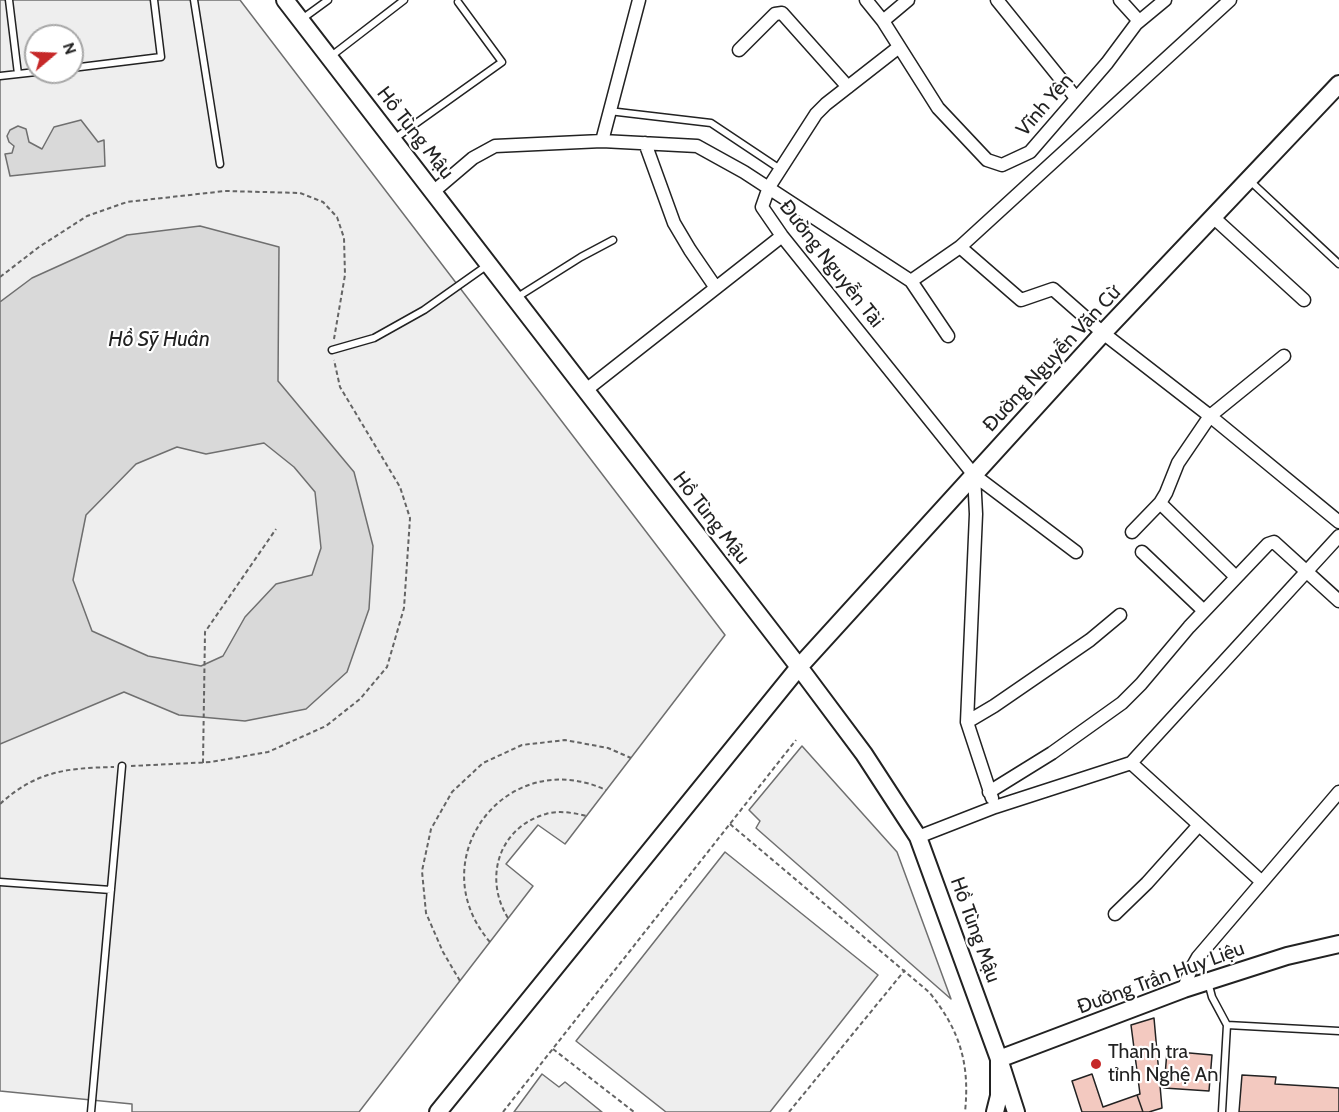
<!DOCTYPE html>
<html>
<head>
<meta charset="utf-8">
<style>
  body { margin:0 }
  #map { position:relative; width:1339px; height:1112px; overflow:hidden; background:#fff; font-family:Cabin,sans-serif }
  canvas { display:block }
  .north { position:absolute; left:24px; top:24px; width:60px; height:60px; box-sizing:border-box; background:#fff; border:2px solid #a7a7a7; border-radius:50%; rotate:71deg; font-size:16px; font-weight:700; line-height:24px; text-align:center; color:#222 }
  .north::after { content:''; display:block; margin:auto; width:21px; height:27px; background:#c62828; clip-path:polygon(50% 0,100% 100%,50% 72%,0 100%) }
</style>
</head>
<body>
<div id="map">
<canvas width="1339" height="1112"></canvas>
<div class="north">N</div>
</div>
<script>
const ctx = document.querySelector('canvas').getContext('2d');
ctx.lineJoin = 'round';
function fill(path, color) {
  ctx.fillStyle = color;
  ctx.fill(path, 'evenodd');
}
function stroke(path, color, width, dash) {
  ctx.strokeStyle = color;
  ctx.lineWidth = width;
  ctx.lineCap = dash ? 'butt' : 'round';
  ctx.setLineDash(dash || []);
  ctx.stroke(path);
}
function drawText(font, color, halo, rows, align = 'center') {
  ctx.font = font + ' Cabin,sans-serif';
  ctx.lineWidth = 4.5;
  ctx.setLineDash([]);
  ctx.textBaseline = 'middle';
  ctx.strokeStyle = halo;
  ctx.fillStyle = color;
  for (const [text, x, y, turn = 0] of rows) {
    ctx.save();
    ctx.translate(x, y);
    ctx.rotate((+turn || 0) * Math.PI / 180);
    ctx.textAlign = isNaN(turn) ? turn : align;
    if (halo) ctx.strokeText(text, 0, 0);
    ctx.fillText(text, 0, 0);
    ctx.restore();
  }
}
const green = new Path2D(`
  M0,0H240L725,635L565,844L538,825L506,864L533,886L359,1112H132V1104L0,1091ZM36,36H72V72H36Z
  M802,746L897,852L951,999L756,828L760,821L749,810Z
  M725,852L878,975L770,1112H666L576,1041Z
  M542,1074L559,1087L565,1082L602,1112H514Z`);
const water = new Path2D(`
  M81,120L98,142L104,140L105,166L10,176L5,154L12,153L14,146L9,142L7,136L10,130L18,126L26,129L29,142L42,149L54,127Z
  M200,226L279,247L278,381L354,472L373,546L369,609L347,672L306,709L245,721L179,715L124,692L0,744V302L32,278L127,235ZM264,443L294,467L315,492L321,548L312,575L276,584L245,617L223,656L201,666L148,656L92,631L73,580L86,515L136,464L177,447L206,454Z`);
const building = new Path2D(`
  M1154,1018L1162,1108L1149,1112H1143L1137,1095L1140,1094L1131,1025Z
  M1167,1051L1212,1055L1209,1091L1164,1088Z
  M1092,1074L1103,1107L1137,1095L1143,1112H1082L1072,1081Z
  M1242,1075L1276,1077L1275,1084L1339,1088V1112H1239Z`);
const path = new Path2D(`
  M0,277L39,247L87,216L127,202L225,191L300,193L323,202L337,217L344,238L345,275L334,339
  M203,763L205,632L276,529
  M131,766L211,762L268,752L326,726L360,699L387,667L404,608L410,518L400,487L340,387L334,360
  M0,804C36,771 67,768 114,767
  M730,824L929,992C960,1030 970,1064 965,1112
  M508,918C483,878 499,827 546,814C559,810 574,813 587,816
  M490,942C419,860 506,744 606,790
  M460,981L443,952L426,913L422,871L431,829L452,792L483,763L522,745L565,740L608,748L631,758
  M553,1049L634,1112
  M503,1112L796,740
  M789,1112L905,970`);
const lane = new Path2D(`
  M9,0L18,74
  M194,0L220,164
  M302,19L328,0
  M330,57L404,0
  M72,68L161,57L154,0
  M0,76L36,72
  M609,111L711,123L780,169
  M394,139L502,62L458,2
  M1249,180L1339,264
  M516,298L581,257L613,240
  M332,350L374,338L424,310L489,264
  M0,882L111,890
  M1208,982L1212,997L1227,1025L1222,1112
  M1227,1025L1339,1031
  M91,1112L122,766`);
const street = new Path2D(`
  M866,0L883,21L908,0
  M997,0L1076,98
  M1120,0L1139,21
  M883,21L938,108L987,160L1002,165L1030,152L1107,63L1136,24L1165,0
  M899,47L826,104L816,114L769,187L762,207L782,236L974,475L1076,552
  M739,50L775,14L782,13L848,87
  M602,141L639,0
  M645,143L674,223L690,250L716,288
  M433,192L473,158L495,146L602,141L697,146L744,172L911,281L960,247L1230,0
  M1213,217L1304,300
  M960,247L1021,300L1053,289L1103,333L1210,416L1339,522
  M911,281L948,336
  M586,390L782,236
  M974,475L976,514L967,722L992,798
  M1160,503L1236,577
  M1132,532L1160,503L1166,493L1178,463L1210,416L1284,356
  M1142,552L1204,611
  M967,722L994,706L1090,640L1120,615
  M1131,763L1262,882
  M989,792L1052,753L1122,703L1141,684L1189,627L1268,544L1274,542L1339,601
  M918,837L995,807L1131,763L1339,536
  M1115,914L1147,883L1199,825
  M1184,989L1190,971L1198,957L1339,792`);
const secondary = new Path2D(`
  M285,0L799,667L864,754L918,837L999,1059L1016,1112
  M438,1112L799,667L1103,333L1339,84
  M995,1112L999,1096V1059L1184,989L1287,956L1339,944`);
const markers = [
  [1096,1064,6,"#c62828"]
];
const streetNames = [
  ["Vĩnh Yên",1045,105,-49],
  ["Hồ Tùng Mậu",415,133,52],
  ["Đường Nguyễn Tài",831,264,52],
  ["Đường Nguyễn Văn Cừ",1052,359,-47],
  ["Hồ Tùng Mậu",711,518,52],
  ["Hồ Tùng Mậu",975,930,70],
  ["Đường Trần Huy Liệu",1161,978,-20]
];
const poiNames = [
  ["Thanh tra",1108,1052],
  ["tỉnh Nghệ An",1108,1075]
];
const waterNames = [
  ["Hồ Sỹ Huân",159,340]
];
fill(green, '#eee');
stroke(green, '#6f6f6f', 1.5);
fill(water, '#d9d9d9');
stroke(water, '#6f6f6f', 1.5);
fill(building, '#f3c9c0');
stroke(building, '#222', 1.5);
stroke(lane, '#222', 9);
stroke(street, '#222', 15);
stroke(secondary, '#222', 20);
stroke(path, '#646464', 2, [4.5, 3]);
stroke(lane, '#fff', 6);
stroke(street, '#fff', 12);
stroke(secondary, '#fff', 16);
for (const [x, y, r, color] of markers) {
  const dot = new Path2D();
  dot.arc(x, y, r, 0, 2 * Math.PI);
  ctx.fillStyle = color;
  ctx.fill(dot);
  stroke(dot, '#fff', 2);
}
drawText('20px', '#222', '#fff', streetNames);
drawText('20px', '#222', '#fff', poiNames, 'left');
drawText('italic 21px', '#222', '#fff', waterNames);
</script>
</body>
</html>
